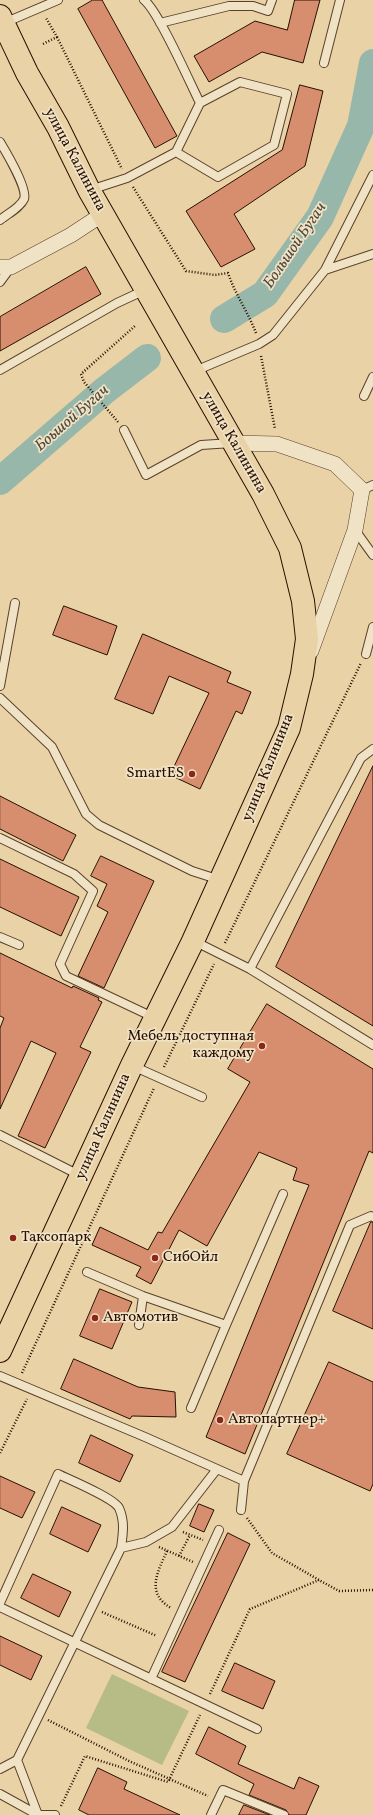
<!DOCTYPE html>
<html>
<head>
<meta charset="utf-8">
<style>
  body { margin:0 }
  canvas { display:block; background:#e8d2a6 }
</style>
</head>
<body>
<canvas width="373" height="1815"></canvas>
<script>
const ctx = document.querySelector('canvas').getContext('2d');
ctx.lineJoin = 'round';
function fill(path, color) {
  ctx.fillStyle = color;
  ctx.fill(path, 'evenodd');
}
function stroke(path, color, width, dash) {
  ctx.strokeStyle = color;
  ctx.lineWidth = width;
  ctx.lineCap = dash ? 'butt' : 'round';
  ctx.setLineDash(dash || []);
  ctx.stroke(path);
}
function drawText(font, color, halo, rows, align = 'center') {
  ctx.font = font + ' Vollkorn,serif';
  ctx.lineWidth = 3.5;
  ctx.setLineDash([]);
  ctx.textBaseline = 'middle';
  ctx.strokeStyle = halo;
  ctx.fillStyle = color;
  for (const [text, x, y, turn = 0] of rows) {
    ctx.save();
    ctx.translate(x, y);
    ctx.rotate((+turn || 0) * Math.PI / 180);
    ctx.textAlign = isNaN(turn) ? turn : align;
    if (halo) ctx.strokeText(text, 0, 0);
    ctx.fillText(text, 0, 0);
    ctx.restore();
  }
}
const green = new Path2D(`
  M112,1674L189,1711L162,1765L86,1728Z`);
const river = new Path2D(`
  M224,319L265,294L320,217L361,126L373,63
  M0,481L104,391L147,358`);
const building = new Path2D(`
  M93,0H102L177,136L155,148L78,9Z
  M295,0H320L303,63L262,52L209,82L194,56L255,21L287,30Z
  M300,85L323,91L305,166L234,214L255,249L221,267L186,211L282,150Z
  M86,267L101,294L0,351V317Z
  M64,606L117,626L107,655L53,635Z
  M143,634L231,672L227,682L251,692L242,714L236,711L200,789L170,775L209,693L169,676L153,714L115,699Z
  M373,766V1026L276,967Z
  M0,796L76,835L63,861L0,829Z
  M101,856L154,881L104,988L78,976L108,912L97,906L107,884L91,876Z
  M0,859L79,897L61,936L0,907Z
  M0,953L72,988L73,986L99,998L98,1000L102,1002L80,1047L91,1052L45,1148L18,1136L56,1053L31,1041L0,1109V1028L4,1018L0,1016Z
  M267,1004L373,1069V1153L369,1151L245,1454L206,1437L309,1185L293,1180L297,1168L259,1152L207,1246L179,1230L151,1284L136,1276L141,1267L92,1245L100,1227L148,1250L158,1232L162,1233L250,1082L228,1069Z
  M371,1222H373V1329L333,1311Z
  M100,1289L132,1302L112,1349L80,1336Z
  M74,1359L138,1387L175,1392L176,1417L132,1416L130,1419L61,1389Z
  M329,1362L373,1382V1484L370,1491L287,1454Z
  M91,1435L133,1455L120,1482L79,1463Z
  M0,1476L35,1492L22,1518L0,1508Z
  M199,1504L214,1510L204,1532L190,1526Z
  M62,1507L101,1525L88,1552L50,1534Z
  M228,1533L250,1544L185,1682L162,1672Z
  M33,1574L71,1592L59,1617L21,1598Z
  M0,1636L42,1656L31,1680L0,1665Z
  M235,1663L275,1681L263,1709L222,1691Z
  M209,1727L246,1746L238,1764L294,1789L299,1777L319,1786L306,1815H289L286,1810L249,1795L254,1784L196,1754Z
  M98,1768L127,1782L124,1789L180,1815H89L79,1810Z
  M244,1805L270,1815H239Z`);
const path = new Path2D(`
  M57,37L122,169
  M43,44L57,37L46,18
  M133,187L186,271L215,275L228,273C235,294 248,312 256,333
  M261,356L275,429
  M118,422L84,382L81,374L136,325
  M225,943L361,663
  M164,1067L214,964
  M22,1373L154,1088
  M0,1453L27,1399
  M247,1518L272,1553L319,1580L339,1591L373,1590
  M183,1532L203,1540
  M159,1547L193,1562
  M167,1551C158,1571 145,1593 171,1608
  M179,1556L190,1535
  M102,1612L157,1636
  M210,1694L250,1609L319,1580
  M48,1720L129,1761L208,1796
  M61,1806L85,1756L168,1782L200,1715`);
const lane = new Path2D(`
  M4,23L58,0
  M160,23L229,6H253L268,11L272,0
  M324,63L340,0
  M0,142C6,152 28,189 24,199C20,208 7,214 0,220
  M176,152L218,177L274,145L287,94L240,82L200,103
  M90,190L127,178L176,152L200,103C190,83 158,10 144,0
  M325,270L373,254
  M0,282L11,267
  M0,370L117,303L145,290
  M195,371L259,344L273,335L325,270L373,175
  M364,396L373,377
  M124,430L146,475L201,445L232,443
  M362,490L373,485
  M355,530L373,555
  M366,654L373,627
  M0,686L15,603
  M0,698L52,747L86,814L99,825L192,871L220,880
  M0,838L74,874L93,891L60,964L66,976L155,1018
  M0,937L19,945
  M194,941L250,969L373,1045
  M250,969L361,758L373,749
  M133,1066L202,1097
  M0,1135L81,1176
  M87,1272L143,1296L226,1325L283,1194
  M139,1325L143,1296
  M0,1376L145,1437L244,1481L350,1225L371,1216L373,1217
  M191,1408L226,1325
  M241,1510L244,1481
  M121,1548L146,1542L172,1527L217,1469
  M0,1603L58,1474C70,1480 114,1498 119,1508C125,1521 123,1534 121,1548L17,1760L0,1769
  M0,1607L257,1729
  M151,1679L219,1530
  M17,1760L38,1815H55
  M0,1794L38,1815
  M211,1815L223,1790L284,1815`);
const street = new Path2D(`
  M0,267H11L71,235L103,214
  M234,443L277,444L335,464L362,490L355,530L311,651`);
const primary = new Path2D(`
  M0,16L27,73L58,127L89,190L263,494L290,548L303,601L307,639L302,674L289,728L193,941L132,1065L0,1351`);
const markers = [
  [192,774,4,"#8f2418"],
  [262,1046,4,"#8f2418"],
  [13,1238,4,"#8f2418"],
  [155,1258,4,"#8f2418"],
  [95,1318,4,"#8f2418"],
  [220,1420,4,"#8f2418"]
];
const streetNames = [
  ["улица Калинина",74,160,62],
  ["улица Калинина",233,443,60],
  ["улица Калинина",269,768,-68],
  ["улица Калинина",104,1127,-66]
];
const poiNames = [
  ["SmartES",184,774,"right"],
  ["Мебель доступная",254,1037,"right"],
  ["каждому",254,1054,"right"],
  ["Таксопарк",21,1238],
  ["СибОйл",163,1258],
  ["Автомотив",103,1318],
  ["Автопартнер+",228,1420]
];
const waterNames = [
  ["Большой Бугач",296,246,-56],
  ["Боьшой Бугач",73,419,-41]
];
fill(green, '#b7bb86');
stroke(river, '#97b7aa', 28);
fill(building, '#d68e6f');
stroke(building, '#2a0f00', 1);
stroke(lane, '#5a402a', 10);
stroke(street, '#5a402a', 16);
stroke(primary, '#2a0f00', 24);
stroke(path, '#2a0f00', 2.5, [1, 2]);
stroke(lane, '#f0e2c5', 8);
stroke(street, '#f0e2c5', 15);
stroke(primary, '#e8d2a6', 22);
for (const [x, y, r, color] of markers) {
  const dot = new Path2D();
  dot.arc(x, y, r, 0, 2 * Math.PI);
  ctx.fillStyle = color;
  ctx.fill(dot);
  stroke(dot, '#f0e2c5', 1.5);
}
drawText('15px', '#2a0f00', '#f0e2c5', streetNames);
drawText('15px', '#2a0f00', '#f0e2c5', poiNames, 'left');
drawText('italic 16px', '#504a3c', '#f0e2c5', waterNames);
</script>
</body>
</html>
